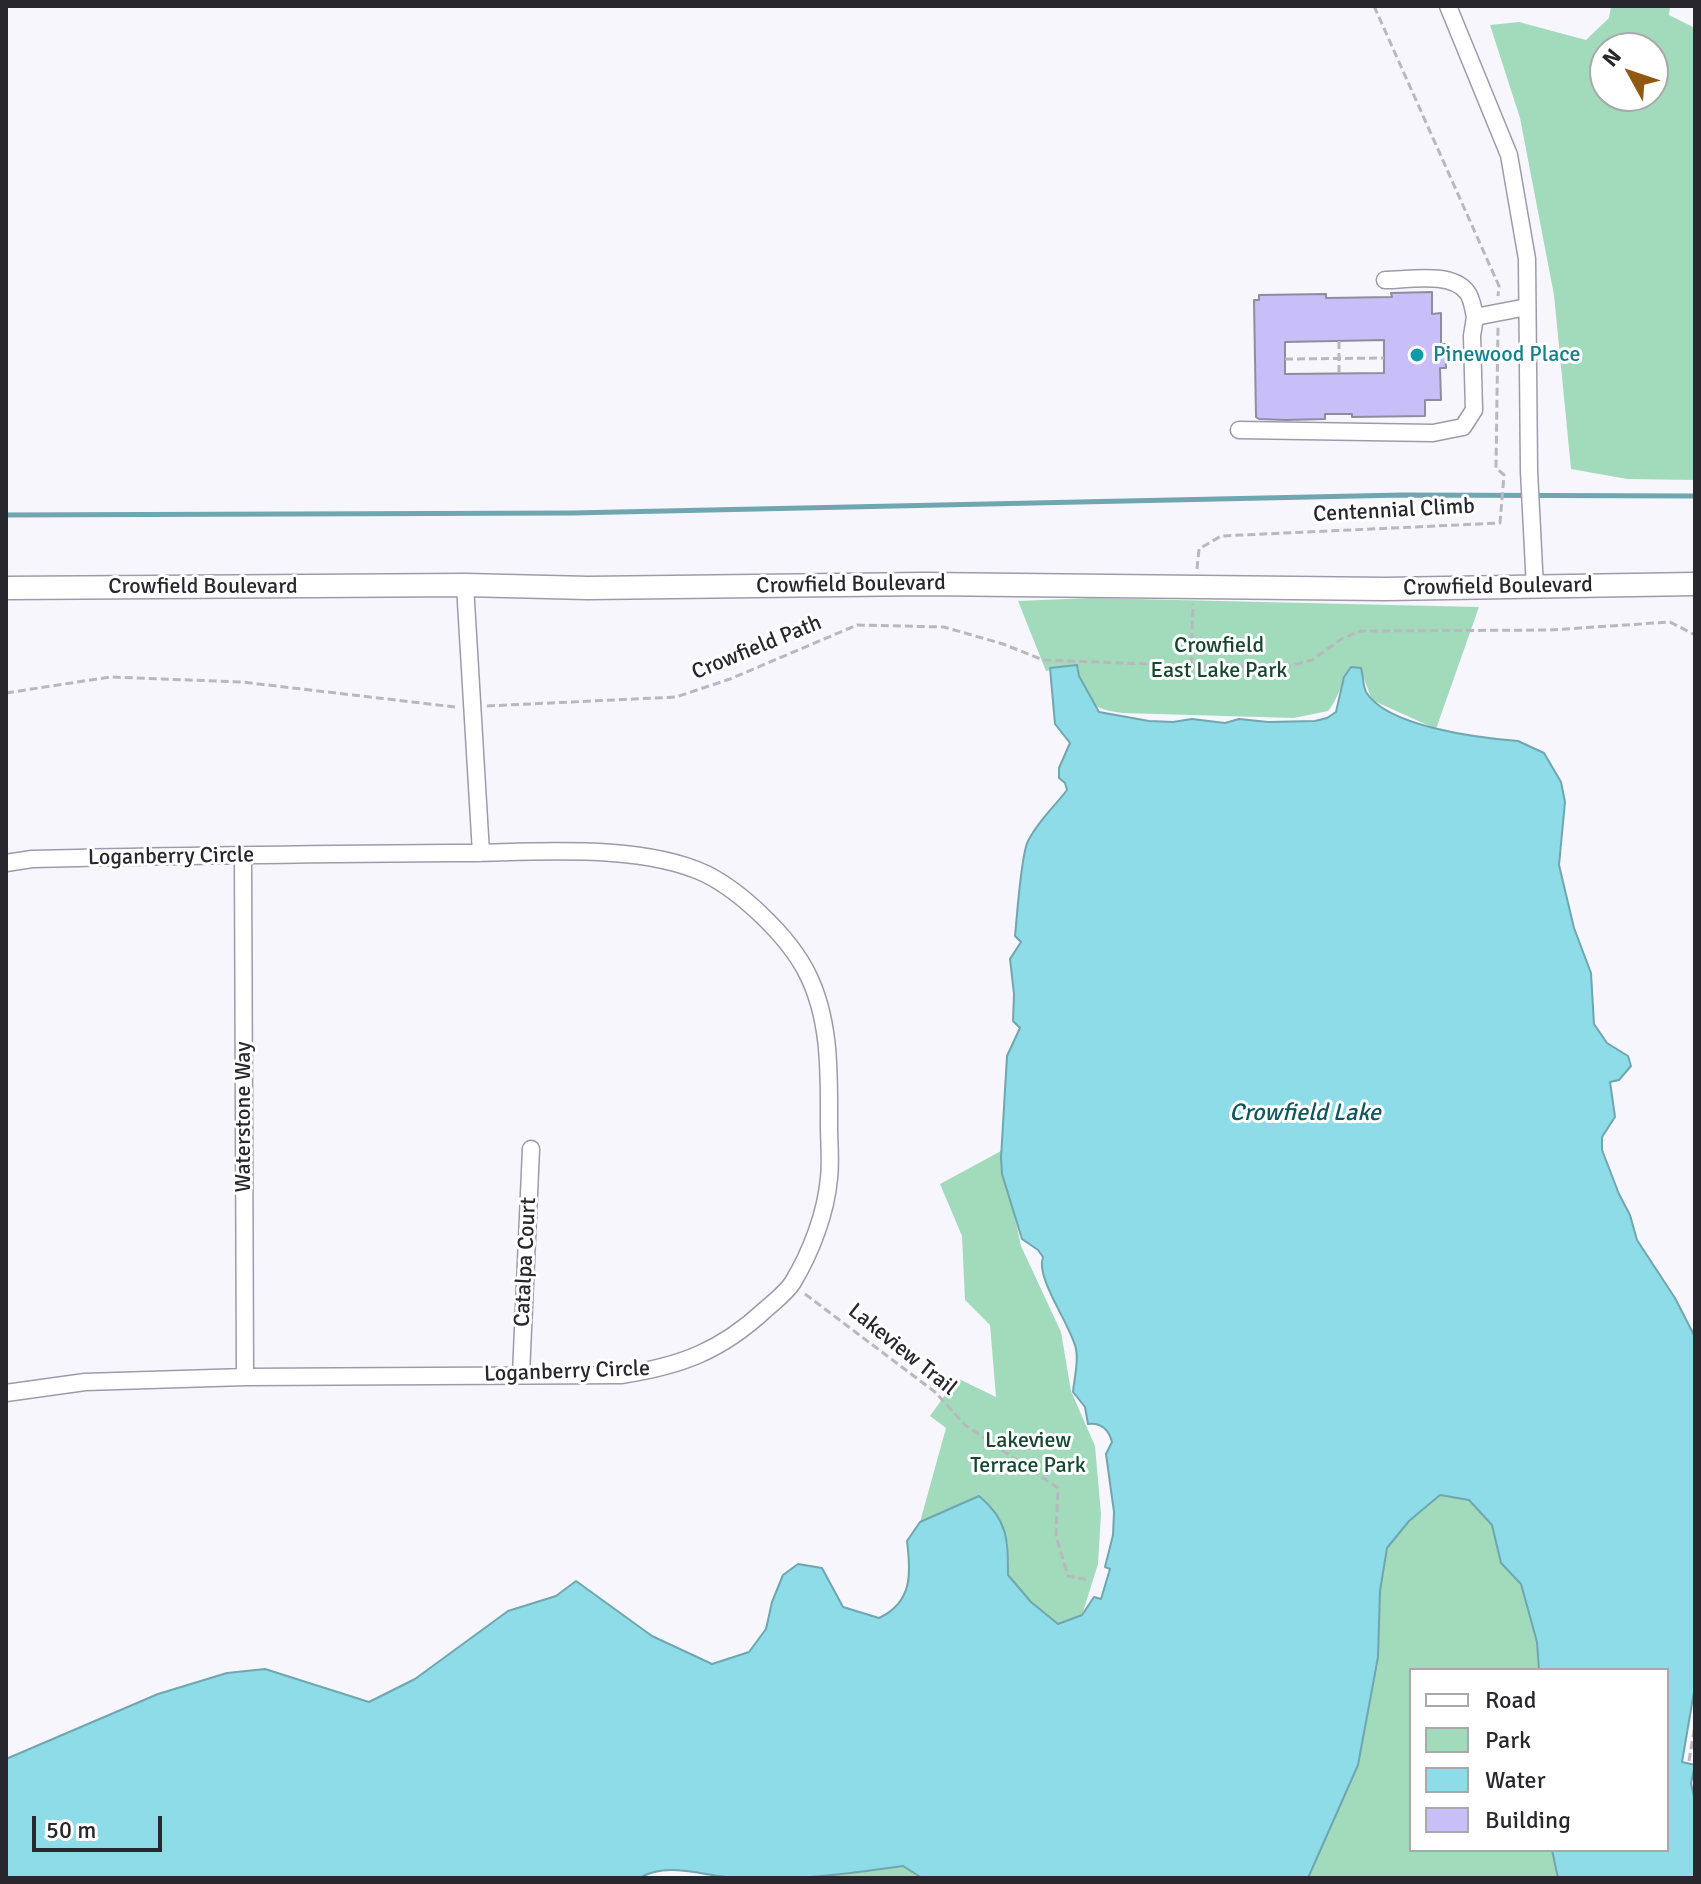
<!DOCTYPE html>
<html>
<head>
<meta charset="utf-8">
<style>
  body { margin:0 }
  #map { position:relative; width:1701px; height:1884px; overflow:hidden; background:#f8f6fd; font-family:Signika,sans-serif }
  canvas { display:block }
  .frame { position:absolute; inset:0; border:8px solid #29272e; pointer-events:none }
  .legend { position:absolute; left:1409px; top:1668px; width:260px; height:184px; box-sizing:border-box; background:#fff; border:2px solid #a9a9ab; margin:0; padding:10px 14px; list-style:none; font-size:24px; color:#29272e }
  .legend li { display:flex; align-items:center; gap:16px; height:40px }
  .legend b { width:40px; border:2px solid #a9a9ab }
  .north { position:absolute; left:1589px; top:32px; width:80px; height:80px; box-sizing:border-box; background:#fff; border:2px solid #a9a9ab; border-radius:50%; rotate:310deg; font-size:22px; font-weight:700; line-height:32px; text-align:center; color:#29272e }
  .north::after { content:''; display:block; margin:auto; width:28px; height:36px; background:#915812; clip-path:polygon(50% 0,100% 100%,50% 72%,0 100%) }
  .scale { position:absolute; left:32px; top:1816px; width:130px; height:36px; box-sizing:border-box; border:4px solid #29272e; border-top:0; padding-left:10px; font-size:24px; line-height:28px; white-space:nowrap; color:#29272e; -webkit-text-stroke:6px #fff; paint-order:stroke }
</style>
</head>
<body>
<div id="map">
<canvas width="1701" height="1884"></canvas>
<div class="frame"></div>
<ul class="legend">
<li><b style="height:10px;background:#fff"></b>Road</li>
<li><b style="height:22px;background:#a2dbbb"></b>Park</li>
<li><b style="height:22px;background:#8ddce7"></b>Water</li>
<li><b style="height:22px;background:#c9bff8"></b>Building</li>
</ul>
<div class="north">N</div>
<div class="scale">50 m</div>
</div>
<script>
const ctx = document.querySelector('canvas').getContext('2d');
ctx.lineJoin = 'round';
function fill(path, color) {
  ctx.fillStyle = color;
  ctx.fill(path, 'evenodd');
}
function stroke(path, color, width, dash) {
  ctx.strokeStyle = color;
  ctx.lineWidth = width;
  ctx.lineCap = dash ? 'butt' : 'round';
  ctx.setLineDash(dash || []);
  ctx.stroke(path);
}
function drawText(font, color, halo, rows, align = 'center') {
  ctx.font = font + ' Signika,sans-serif';
  ctx.lineWidth = 6;
  ctx.setLineDash([]);
  ctx.textBaseline = 'middle';
  ctx.strokeStyle = halo;
  ctx.fillStyle = color;
  for (const [text, x, y, turn = 0] of rows) {
    ctx.save();
    ctx.translate(x, y);
    ctx.rotate((+turn || 0) * Math.PI / 180);
    ctx.textAlign = isNaN(turn) ? turn : align;
    if (halo) ctx.strokeText(text, 0, 0);
    ctx.fillText(text, 0, 0);
    ctx.restore();
  }
}
const green = new Path2D(`
  M1611,6H1670L1669,15L1695,28V480L1627,479L1571,469L1554,295L1520,118L1490,25L1519,22L1586,40L1609,18ZM1605,48H1653V96H1605Z
  M1091,598L1479,607L1436,729L1372,700L1360,668H1350C1341,682 1340,696 1328,711L1294,718L1122,713C1086,708 1085,699 1075,666L1046,671L1018,601Z
  M1001,1151L1021,1246L1061,1332L1071,1391L1095,1446L1101,1514L1098,1564L1082,1615L1058,1624L1031,1602L1008,1574V1542L920,1522L946,1428L930,1416L957,1378L996,1397L990,1325L965,1300L962,1236L940,1184Z
  M1439,1495L1469,1500L1492,1525L1501,1563L1521,1584L1537,1642L1539,1670H1411V1850H1552L1558,1878H1308L1327,1834L1380,1591L1387,1548L1409,1521Z
  M903,1866L922,1878H772L848,1874Z`);
const water = new Path2D(`
  M1077,665L1079,676L1099,712L1149,721L1173,722L1192,719L1225,723L1239,719L1268,722L1315,721L1327,718L1336,712L1344,677L1351,667L1361,668C1363,675 1363,686 1366,692C1387,727 1480,738 1518,741L1544,753L1561,782L1565,802L1559,865L1574,928L1591,973L1594,1024L1607,1043L1628,1056L1631,1066L1619,1080L1610,1082L1615,1117L1602,1137V1150L1619,1194L1630,1215L1637,1240L1675,1298L1695,1337V1686L1682,1762L1695,1765L1691,1783L1695,1802V1878H1558L1552,1850H1667V1670H1539L1537,1642L1521,1584L1501,1563L1492,1525L1469,1500L1440,1495L1409,1521L1387,1548L1380,1591L1378,1657L1358,1765L1308,1878H922L903,1866C847,1874 773,1884 718,1876C692,1872 662,1864 640,1878H6V1759L158,1694L227,1673L265,1669L369,1702L415,1679L508,1611L556,1596L576,1581L652,1636L712,1664L749,1652L766,1629L772,1602L783,1575L798,1564L822,1568L843,1607L879,1618C913,1602 911,1573 907,1541L920,1522L979,1496C1008,1520 1008,1540 1008,1575L1031,1602L1058,1624L1082,1615L1094,1597L1101,1599L1110,1569L1105,1567L1113,1535L1114,1512L1106,1454L1112,1442C1109,1430 1101,1422 1088,1424L1085,1407L1073,1392C1074,1379 1079,1362 1076,1349C1071,1325 1035,1278 1043,1257L1038,1250L1022,1239L1002,1174L1001,1158L1007,1056L1020,1028L1013,1021L1014,994L1010,959L1021,942L1015,936C1017,917 1021,854 1028,841C1038,821 1054,807 1067,790L1065,783L1059,778V768L1070,743L1055,724L1050,668Z`);
const stream = new Path2D(`
  M6,515L572,513L1402,495L1695,496`);
const building = new Path2D(`
  M1432,292V314L1441,313V344H1445L1446,368H1440L1441,400H1425V416L1352,417V414H1325V419L1286,420L1259,419L1256,417L1254,300H1259V295L1326,294V298L1392,297L1391,293ZM1384,340V373L1285,374V342Z`);
const path = new Path2D(`
  M1374,6L1499,286L1498,296
  M1339,341V373
  M1285,359L1384,358
  M1197,569L1199,549L1221,536L1500,523L1504,475L1496,468L1498,327
  M1191,665L1193,604
  M6,693L110,677L242,682L455,707
  M487,706L676,697L730,679L857,625L944,627L1003,644L1043,660L1229,667L1290,666L1312,660L1343,638L1361,631L1550,630L1670,622L1695,635
  M805,1294L935,1392L965,1425L1058,1488L1056,1536L1068,1576L1088,1580
  M1689,1761L1695,1725`);
const minor = new Path2D(`
  M1448,6L1509,155L1527,259L1529,471L1535,588
  M1385,280C1408,280 1451,271 1467,292C1472,298 1473,308 1475,317
  M1239,430L1433,433L1463,427L1474,410L1472,336L1475,317L1527,307
  M465,585L481,853
  M243,857L245,1377
  M6,863L32,859L78,858C204,855 330,854 455,853C531,853 638,842 706,874C742,892 789,937 807,973C831,1020 829,1075 829,1126C829,1143 831,1161 829,1178C826,1213 811,1252 793,1282C787,1292 775,1301 766,1309C721,1351 681,1366 621,1375L245,1377L85,1382L6,1393
  M521,1374L531,1149`);
const major = new Path2D(`
  M6,588L465,585L588,588L925,584L1385,589L1695,584`);
const markers = [
  [1417,355,8,"#0f9aa8"]
];
const cultureNames = [
  ["Pinewood Place",1433,355]
];
const streetNames = [
  ["Centennial Climb",1394,511,-3],
  ["Crowfield Boulevard",851,585,-1],
  ["Crowfield Boulevard",203,587],
  ["Crowfield Boulevard",1498,587,-1],
  ["Crowfield Path",757,648,-22],
  ["Loganberry Circle",171,857,-1],
  ["Waterstone Way",244,1117,-90],
  ["Catalpa Court",526,1262,-87],
  ["Lakeview Trail",902,1350,39],
  ["Loganberry Circle",567,1372,-2]
];
const parkNames = [
  ["Crowfield",1219,646],
  ["East Lake Park",1219,671],
  ["Lakeview",1028,1441],
  ["Terrace Park",1028,1466]
];
const waterNames = [
  ["Crowfield Lake",1305,1114]
];
fill(green, '#a2dbbb');
fill(water, '#8ddce7');
stroke(water, '#6fa6b0', 2);
stroke(stream, '#6fa6b0', 5);
fill(building, '#c9bff8');
stroke(building, '#8f8d9d', 2);
stroke(minor, '#9f9aab', 19);
stroke(major, '#9f9aab', 25);
stroke(path, '#bab8bf', 3, [8, 4]);
stroke(minor, '#fff', 16);
stroke(major, '#fff', 22);
for (const [x, y, r, color] of markers) {
  const dot = new Path2D();
  dot.arc(x, y, r, 0, 2 * Math.PI);
  ctx.fillStyle = color;
  ctx.fill(dot);
  stroke(dot, '#fff', 3);
}
drawText('22px', '#0d838f', '#fff', cultureNames, 'left');
drawText('22px', '#29272e', '#fff', streetNames);
drawText('22px', '#174730', '#fff', parkNames);
drawText('italic 24px', '#11565e', '#fff', waterNames);
</script>
</body>
</html>
